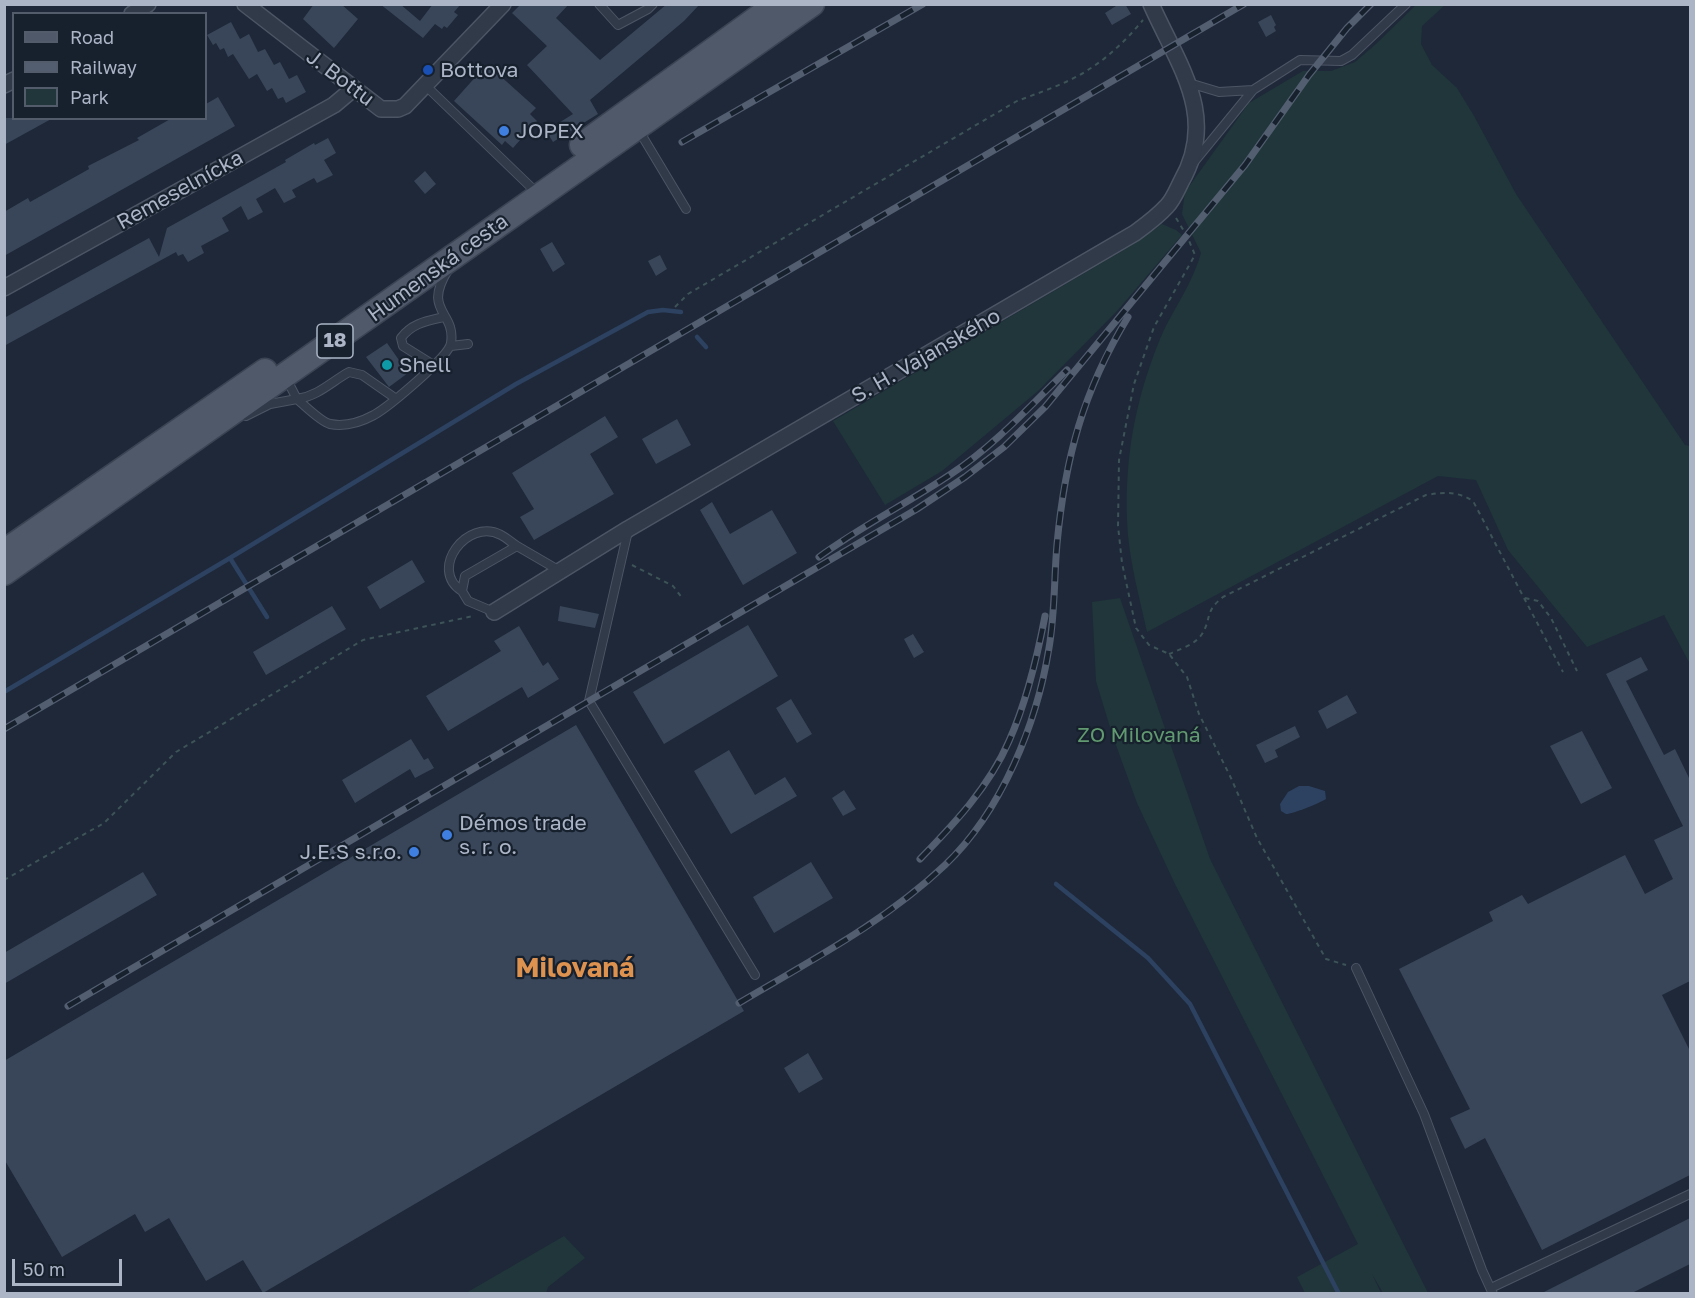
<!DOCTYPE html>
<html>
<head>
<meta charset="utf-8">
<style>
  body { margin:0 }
  #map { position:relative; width:1695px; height:1298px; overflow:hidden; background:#1e2839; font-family:"Golos Text",sans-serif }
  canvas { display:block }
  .frame { position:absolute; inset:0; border:6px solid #abb5c6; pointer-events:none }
  .legend { position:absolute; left:12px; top:12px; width:195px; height:108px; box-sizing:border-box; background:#17202d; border:2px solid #525c6a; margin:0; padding:8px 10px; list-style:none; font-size:18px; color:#abb5c6 }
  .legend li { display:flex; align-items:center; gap:12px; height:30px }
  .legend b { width:30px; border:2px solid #525c6a }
  .scale { position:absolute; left:12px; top:1259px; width:110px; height:27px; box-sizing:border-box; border:3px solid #abb5c6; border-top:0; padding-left:8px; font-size:18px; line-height:21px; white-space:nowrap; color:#abb5c6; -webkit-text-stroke:4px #17202d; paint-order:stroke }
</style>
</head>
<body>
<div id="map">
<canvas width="1695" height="1298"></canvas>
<div class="frame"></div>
<ul class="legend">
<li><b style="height:8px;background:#4f596a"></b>Road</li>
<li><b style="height:8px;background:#535e71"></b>Railway</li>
<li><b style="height:16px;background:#20363a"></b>Park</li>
</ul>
<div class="scale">50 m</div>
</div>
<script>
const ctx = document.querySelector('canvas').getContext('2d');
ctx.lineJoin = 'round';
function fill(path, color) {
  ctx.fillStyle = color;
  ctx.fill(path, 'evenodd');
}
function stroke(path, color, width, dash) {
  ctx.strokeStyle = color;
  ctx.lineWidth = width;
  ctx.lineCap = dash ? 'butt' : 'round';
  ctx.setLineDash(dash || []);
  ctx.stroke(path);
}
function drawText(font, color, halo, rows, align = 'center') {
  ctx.font = font + ' "Golos Text",sans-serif';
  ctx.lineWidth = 4.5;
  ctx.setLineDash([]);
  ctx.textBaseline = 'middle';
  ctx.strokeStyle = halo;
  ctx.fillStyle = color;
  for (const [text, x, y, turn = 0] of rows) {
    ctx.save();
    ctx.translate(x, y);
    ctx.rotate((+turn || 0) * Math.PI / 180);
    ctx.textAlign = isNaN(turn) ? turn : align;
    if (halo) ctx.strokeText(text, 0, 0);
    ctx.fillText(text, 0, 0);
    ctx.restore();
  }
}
const green = new Path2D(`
  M1417,4L1445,5L1422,26L1421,44L1432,65L1457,88L1474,116L1516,194L1685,445L1690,446V664L1664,615L1587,647L1508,550L1476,480L1438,476L1147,632C1139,595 1128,557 1127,519C1125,457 1135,402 1158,344C1171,311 1191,288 1201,253L1182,214L1185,192L1249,103L1303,71H1331L1355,62L1376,44Z
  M1162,224L1176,230L1182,235L1117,311L1038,391L942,471L885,505L833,421L1134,244Z
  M1120,598L1210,859L1428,1293H1383L1372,1274L1381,1293H1305L1297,1277L1358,1244L1175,884L1137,803L1113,737L1096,681L1092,602Z
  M564,1236L585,1258L548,1287L546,1293H466Z`);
const water = new Path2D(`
  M1299,786H1309L1325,791L1326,799C1320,803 1293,814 1286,814L1281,811L1280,804L1288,792Z`);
const stream = new Path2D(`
  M697,337L706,347
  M230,558L267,617
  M4,692L230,558L516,384L648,312L663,310L681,312
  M1056,884L1148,958L1190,1004L1339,1294`);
const building = new Path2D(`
  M314,4H341L358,19L334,48L303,19Z
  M380,4H400L420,21L433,4H461L454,12L458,15L447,28L444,26L442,29L435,24L423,38Z
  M521,4H569L556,18L600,60L667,4H700L684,21L590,100L598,114L553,142L546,131L573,114L527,65L547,46L512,13Z
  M1119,4H1125L1131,14L1112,25L1105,13Z
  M1271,15L1276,25L1274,27L1276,31L1266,37L1258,22Z
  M231,22L240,39L249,34L258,52L265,49L274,65L280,62L289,79L297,75L306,92L286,103L283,97L278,99L272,88L267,91L257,74L249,79L233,54L228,57L224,48L220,50L216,43L213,45L207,35Z
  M487,64L536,108L530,114L537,121L513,148L505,141L502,145L454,101Z
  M218,97L235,126L4,256V212L28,198L30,202L82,173L89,169L88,166L139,140L137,138L172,118H206V104Z
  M4,118H53L4,145Z
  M328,138L336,153L324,160L333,175L317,183L314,178L292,190L296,197L284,203L275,188L256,199L263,212L248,220L241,206L222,218L229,231L201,246L204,253L188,262L183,254L178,256L176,252L4,346V318L149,238L159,257L167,228L286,162L285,160L314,143L315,145Z
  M425,171L436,184L425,194L414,181Z
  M552,242L565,264L553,272L540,249Z
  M660,255L667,269L656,276L648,261Z
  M387,343L408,373L389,387L366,357Z
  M605,416L618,437L590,454L614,494L534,540L520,517L534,509L512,473Z
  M677,419L691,445L656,464L642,439Z
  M712,502L730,534L772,510L797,553L743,585L700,510Z
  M412,560L425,582L380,609L367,587Z
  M332,606L346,629L266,675L253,652Z
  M560,606L599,614L595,628L558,621Z
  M748,625L778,676L664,744L633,692Z
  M519,626L543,666L548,662L559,679L528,698L522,687L448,731L426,696L501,651L494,641Z
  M913,634L924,652L914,658L904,639Z
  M1641,657L1648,670L1626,681L1664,755L1675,749L1690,780V981L1662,995L1690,1051V1175L1542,1250L1485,1138L1465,1149L1450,1118L1470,1109L1399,969L1493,921L1489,912L1522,895L1528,904L1625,855L1645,894L1673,879L1654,840L1683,826L1606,674Z
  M1347,695L1357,713L1327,729L1318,711Z
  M791,699L812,734L797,743L776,708Z
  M576,725L744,1011L263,1293L243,1260L206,1281L169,1218L145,1232L135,1214L62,1257L4,1159V1061Z
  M1295,726L1300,737L1275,750L1278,757L1265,763L1256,745Z
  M1582,731L1612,788L1581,804L1550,746Z
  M411,739L424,760L428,758L434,768L415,778L410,769L355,803L342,780Z
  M729,750L755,795L785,777L797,796L731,834L694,771Z
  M844,790L856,809L843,816L832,798Z
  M811,862L833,898L774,933L753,897Z
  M143,872L157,895L4,984V953Z
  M808,1053L823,1079L799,1093L784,1068Z
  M1690,1218V1264L1632,1293H1542Z`);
const path = new Path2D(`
  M1176,218L1187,236L1195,255L1154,327L1134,384L1119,460L1118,526L1122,563L1136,628L1149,645L1169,654L1187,677L1199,714L1231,778L1257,838L1326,959L1346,965
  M675,307L688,294L1017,101C1041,92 1069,83 1091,68C1111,55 1128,38 1143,20
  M632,565L673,586L683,599
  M1525,598L1538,601L1551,618L1577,671
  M1169,654C1180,649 1195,645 1202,634C1212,618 1204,612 1223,597L1426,495C1444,492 1457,491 1473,501L1563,672
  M4,880L104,823L176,752L363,640L473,616`);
const service = new Path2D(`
  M599,4L618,25L648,9L653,4
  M1189,83L1219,92L1253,90
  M425,85L536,192
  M638,129L686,209
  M1194,162L1253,90L1300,60L1341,61L1352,55L1406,4
  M451,346L468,344
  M435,366L403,346L401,338C412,323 427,321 444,317
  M286,378L297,399C318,396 331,382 349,372L362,375L395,398
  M246,416L270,404L297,399C304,405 321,422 330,424C345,427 361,422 374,415C388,407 449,357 451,343C456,311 422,312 448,270
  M628,531L589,701L755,975
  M462,591C428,570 467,517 501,535C507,538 512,543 517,546
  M494,612L468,601L462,591L465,576L517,546L560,571
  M1356,968L1424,1114L1482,1270L1493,1294
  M1491,1288L1690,1194`);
const minor = new Path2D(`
  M245,4L381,109H398L405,106L503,4
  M132,14L148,4
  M4,85L14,80
  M4,288L334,105L353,89
  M494,612L628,529L1135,233C1146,225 1158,216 1167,206C1173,200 1177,190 1181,182C1219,116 1178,65 1151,4`);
const primary = new Path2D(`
  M582,145L777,4
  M4,552L265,371
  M4,573C275,385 541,192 812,4`);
const rail = new Path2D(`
  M682,142L923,4
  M819,557C861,526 908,503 951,474C994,446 1030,406 1067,370
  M4,729L1244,4
  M920,859C954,824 989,787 1009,741C1026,703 1037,658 1045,616
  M739,1003C810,961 885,922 945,865C1002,811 1037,723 1049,648C1055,614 1054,578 1057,544C1065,458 1083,391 1128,317
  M68,1006L917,509L965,477L1004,447L1045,407L1245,165L1309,75L1347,28L1371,4`);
const markers = [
  [428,70,6,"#1a4fb4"],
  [504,131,6,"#3f7fe0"],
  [387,365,6,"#0f9aa8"],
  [447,835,6,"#3f7fe0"],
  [414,852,6,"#3f7fe0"]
];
const shields = [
  [335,341,36]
];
const shieldNames = [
  ["18",335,341]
];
const poiNames = [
  ["Bottova",440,70],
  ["JOPEX",516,131],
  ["Shell",399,365],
  ["Démos trade",459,823],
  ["s. r. o.",459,847],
  ["J.E.S s.r.o.",402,852,"right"]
];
const streetNames = [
  ["J. Bottu",340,78,37],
  ["Remeselnícka",180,190,-29],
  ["Humenská cesta",438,268,-36],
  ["S. H. Vajanského",926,356,-30]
];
const parkNames = [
  ["ZO Milovaná",1139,735]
];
const districtNames = [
  ["Milovaná",575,968]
];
fill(green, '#20363a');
fill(water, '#2d4160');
stroke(stream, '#2d4160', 4.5);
fill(building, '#394659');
stroke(service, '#4c5564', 10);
stroke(minor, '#4c5564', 18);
stroke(primary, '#3b4453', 27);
stroke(path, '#3d5357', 2, [4.5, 4.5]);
stroke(service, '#313a49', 8);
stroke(minor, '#313a49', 15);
stroke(primary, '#4f596a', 24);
stroke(rail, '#535e71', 7);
stroke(rail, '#17202d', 4.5, [14]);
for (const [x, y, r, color] of markers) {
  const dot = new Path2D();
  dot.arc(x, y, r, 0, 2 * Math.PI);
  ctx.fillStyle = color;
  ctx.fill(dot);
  stroke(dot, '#17202d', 2);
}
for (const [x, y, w] of shields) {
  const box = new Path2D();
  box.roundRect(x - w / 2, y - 17, w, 34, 4.5);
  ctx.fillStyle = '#17202d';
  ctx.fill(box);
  stroke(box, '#abb5c6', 1.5);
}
drawText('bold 20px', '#abb5c6', null, shieldNames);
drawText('21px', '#abb5c6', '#17202d', poiNames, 'left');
drawText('21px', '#abb5c6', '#17202d', streetNames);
drawText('21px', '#619970', '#17202d', parkNames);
drawText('bold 27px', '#de924f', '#17202d', districtNames);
</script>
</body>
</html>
